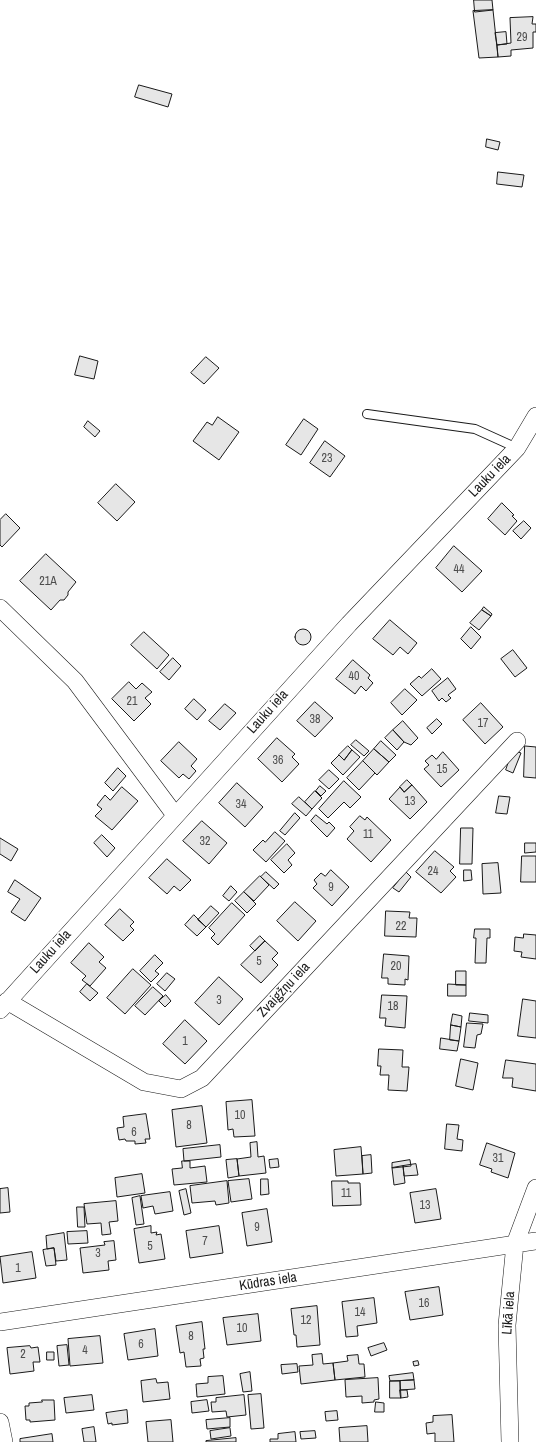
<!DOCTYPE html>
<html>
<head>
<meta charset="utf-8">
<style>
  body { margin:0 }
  canvas { display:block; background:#fff }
</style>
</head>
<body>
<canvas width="536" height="1442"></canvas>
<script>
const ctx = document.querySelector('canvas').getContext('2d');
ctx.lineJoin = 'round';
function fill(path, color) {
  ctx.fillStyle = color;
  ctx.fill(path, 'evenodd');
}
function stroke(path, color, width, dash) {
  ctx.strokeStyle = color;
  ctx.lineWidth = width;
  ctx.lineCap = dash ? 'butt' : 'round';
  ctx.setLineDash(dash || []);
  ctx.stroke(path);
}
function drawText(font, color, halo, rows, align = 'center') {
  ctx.font = font + ' "Archivo Narrow",sans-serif';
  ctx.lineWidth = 3;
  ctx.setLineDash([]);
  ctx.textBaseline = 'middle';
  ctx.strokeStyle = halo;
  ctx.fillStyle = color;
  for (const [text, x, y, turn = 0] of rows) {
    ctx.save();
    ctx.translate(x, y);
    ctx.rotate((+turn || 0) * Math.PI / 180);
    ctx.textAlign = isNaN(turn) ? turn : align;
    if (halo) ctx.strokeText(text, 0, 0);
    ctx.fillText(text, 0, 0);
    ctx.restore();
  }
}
const building = new Path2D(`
  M474,0H492L493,10L475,12Z
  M493,10L498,57L479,58L473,11Z
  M533,17L532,24H536V32H533V48L511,50V56L498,57L497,45L511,43L510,18Z
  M506,32L507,44L497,45L495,33Z
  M139,85L172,94L168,107L135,97Z
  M487,139L500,142L498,150L486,147Z
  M498,172L524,175L522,187L497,184Z
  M80,356L98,361L94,379L75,375Z
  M206,357L219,368L204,384L191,373Z
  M218,417L239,432L219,460L193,441L207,422L212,425Z
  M304,419L318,429L301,455L286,445Z
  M88,421L100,431L95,437L84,427Z
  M325,441L345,456L330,477L310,463Z
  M116,484L135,502L117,521L98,503Z
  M502,503L514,515L512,516L517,521L505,535L488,519Z
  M6,514L20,528L2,547L0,545V520Z
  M524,521L531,528L521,539L513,531Z
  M454,546L482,571L462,592L436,568Z
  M46,554L76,582L68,592V595L64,600H60L51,610L20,581Z
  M484,607L492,614L491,616L482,610Z
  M482,610L491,616L479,630L470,623Z
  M390,620L417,643L408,654L400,647L393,655L373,639Z
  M471,627L481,637L471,649L461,639Z
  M295 637a8 8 0 1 1 16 0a8 8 0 1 1-16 0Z
  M144,632L169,655L157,669L131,645Z
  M513,650L527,668L515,677L501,659Z
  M173,658L181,666L169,680L160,672Z
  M353,660L370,675L368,678L373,683L366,691L361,686L355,694L336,679Z
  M432,669L441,679L422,696L410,684L419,676L421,678Z
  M448,678L456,689L448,695L451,698L446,702L442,698L439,701L432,691Z
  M129,682L136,689L142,683L152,692L145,698L151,704L134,721L112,699Z
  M405,689L417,700L402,715L391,703Z
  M194,699L206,710L197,720L185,709Z
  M315,702L333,718L315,737L297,721Z
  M481,703L503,727L485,744L463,720Z
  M225,704L236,713L220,730L209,721Z
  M437,719L442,724L432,734L427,728Z
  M403,721L418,738L411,745L404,742L393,730Z
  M393,730L404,742L397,750L385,738Z
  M277,738L295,754L292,757L299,764L282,782L258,759Z
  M356,740L369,751L364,756L351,745Z
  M381,741L396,755L389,762L374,749Z
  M179,742L197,759L191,766L196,771L189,779L183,774L179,778L161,761Z
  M348,746L352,750L344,760L339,755Z
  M525,746L536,747V778L524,777Z
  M374,749L389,762L377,775L363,761Z
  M352,750L360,757L343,775L331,763L339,755L344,760Z
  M513,750L521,753L513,773L506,770Z
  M443,752L459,770L441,787L424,769L429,765L425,761L432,755L436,759Z
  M363,761L375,773L359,790L347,778Z
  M118,768L126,776L113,791L105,783Z
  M329,770L339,779L329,789L319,780Z
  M407,780L412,785L404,792L400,787Z
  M344,781L361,797L350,808L344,802L328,818L319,809Z
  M237,783L263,807L245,827L219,803Z
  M412,785L427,802L410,819L389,799L400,787L404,792Z
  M320,786L326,791L321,796L316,791Z
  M122,787L138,801L112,830L95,816L102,809L97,805L105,795L110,800Z
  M315,791L322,798L312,809L305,802Z
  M499,796L510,797L507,814L496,813Z
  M299,797L312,809L306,816L292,804Z
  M295,813L300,818L285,835L280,831Z
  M316,815L327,824L329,822L335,828L327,837L311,821Z
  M360,816L365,820L367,817L391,840L371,862L347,839L354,831L350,827Z
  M202,821L227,843L209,864L183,841Z
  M461,828H473L472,864H460Z
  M275,832L285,841L266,862L253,850L263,840L265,842Z
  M102,835L115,848L107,857L94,843Z
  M0,838L18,849L11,861L0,854Z
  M525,843H536V852L525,853Z
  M287,844L295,853L288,860L292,865L284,873L271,860Z
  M435,851L454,867L450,871L456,877L441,893L416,872Z
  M522,856H536V882H521Z
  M167,859L191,880L180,891L174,886L167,894L149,878Z
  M498,863L501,893L483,894L482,864Z
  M331,870L349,887L332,906L313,888L317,884L314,880L321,873L325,876Z
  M464,870H471L472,880L464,881Z
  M266,872L279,884L274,889L261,877Z
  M406,872L411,877L399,892L393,888Z
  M260,876L269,885L254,901L244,892Z
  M15,880L41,898L25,921L11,912L20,899L8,892Z
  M231,886L237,892L229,901L223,896Z
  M244,892L256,904L247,913L235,901Z
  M295,902L316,921L298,941L277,921Z
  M232,903L245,915L218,945L211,938L215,934L209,928Z
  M211,906L219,913L206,927L198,920Z
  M120,909L134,922L130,926L134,930L123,941L105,925Z
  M386,911L410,912L409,918H417L416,937L385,936Z
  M194,915L206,927L197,936L185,925Z
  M475,929H490V938H487L486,963H475L476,938H474Z
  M524,934L536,935V959L521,957L522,952L514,951L515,937L523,938Z
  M260,936L265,941L255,951L250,946Z
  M265,941L278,953L272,959L278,965L261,983L241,965Z
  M89,943L104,957L99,962L106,968L90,986L82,980L86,976L71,963Z
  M384,954L409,956L408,980L405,979V985L388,984V978H382Z
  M155,955L163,963L155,971L159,974L151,982L140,971Z
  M133,969L151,985L125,1014L107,998Z
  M456,971H466V985H456Z
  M167,973L175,979L165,991L157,984Z
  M219,977L243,999L219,1025L195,1003Z
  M87,984L98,993L90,1001L80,992Z
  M448,984L466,985V996H448Z
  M153,987L163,996L145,1015L135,1006Z
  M166,995L171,1001L165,1007L159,1001Z
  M382,995L407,996L405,1028L385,1026L386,1018H380Z
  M523,999L536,1001V1038L518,1036Z
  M470,1013L488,1015V1023L469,1021Z
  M453,1014L462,1016L461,1027L451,1025Z
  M185,1020L207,1041L185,1064L163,1044Z
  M467,1023L483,1024L481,1034L477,1035L475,1048L464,1047Z
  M451,1025L461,1027L459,1041L450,1040Z
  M441,1038L459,1041L457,1051L440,1049Z
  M379,1049L403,1050L402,1067H409L407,1091L388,1090L389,1075H380L381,1066H378Z
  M461,1059L478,1063L473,1090L456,1086Z
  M506,1060L536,1064V1091L512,1087L513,1078H503Z
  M252,1100L255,1136L234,1137L233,1129L228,1130L226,1102Z
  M202,1106L207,1143L176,1147L172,1110Z
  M146,1114L150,1139H145L146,1143L135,1144V1141H126L125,1139L119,1140L117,1128L124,1127L123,1117Z
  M447,1124L459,1125L457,1139L463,1140L462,1151L445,1149Z
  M257,1142L258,1157L264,1156L266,1173L239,1176L237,1159L251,1157L250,1143Z
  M487,1143L515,1153L508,1178L491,1172L492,1169L480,1165Z
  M220,1145L221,1157L184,1161L183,1149Z
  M361,1147L363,1174L336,1176L334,1150Z
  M371,1155L372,1173L363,1174L362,1156Z
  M237,1159L239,1176L228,1178L226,1160Z
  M278,1159L279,1167L270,1168L269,1160Z
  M410,1160L411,1166L392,1168V1163Z
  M182,1161H190V1168L205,1166L207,1182L174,1185L172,1169L182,1168Z
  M416,1164L418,1175L404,1176L403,1166Z
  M403,1166L405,1183L394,1185L392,1168Z
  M142,1174L145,1193L117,1197L115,1178Z
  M249,1179L252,1199L231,1202L228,1181Z
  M261,1179H268L269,1194L261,1195Z
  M227,1181L229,1203L216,1205L215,1201L192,1203L190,1186Z
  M332,1181H348V1183H360L361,1205L333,1206Z
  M8,1188L10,1212L0,1213V1189Z
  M186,1189L191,1213L184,1215L179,1191Z
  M436,1189L441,1219L415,1223L410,1193Z
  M170,1192L173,1211L155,1214L153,1206L143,1208L141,1196Z
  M140,1196L144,1224L136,1225L132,1198Z
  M116,1201L118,1221L109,1222L111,1234L102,1235L101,1223L87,1224L84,1204Z
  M77,1207H84L85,1227H78Z
  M267,1209L272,1242L247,1246L242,1213Z
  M151,1226V1233L157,1232L156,1235L161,1234L165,1259L139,1263L134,1229Z
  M219,1226L223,1253L190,1258L186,1231Z
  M87,1231L88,1243L68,1244L67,1232Z
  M64,1233L67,1260L56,1261L54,1248L47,1249L46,1236Z
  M114,1241L116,1260L108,1261L109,1270L83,1273L80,1248L105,1245L104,1242Z
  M54,1248L56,1265L46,1266L43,1250Z
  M32,1252L36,1278L3,1283L0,1257Z
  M439,1287L443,1315L410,1320L405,1292Z
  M374,1298L377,1323L357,1326L358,1336L346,1337L342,1302Z
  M317,1306L320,1345L297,1347L296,1335H294L291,1309Z
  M258,1314L261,1341L227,1345L223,1318Z
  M202,1322L205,1349H203L204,1358L200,1359L201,1366L186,1367L184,1352L180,1353L176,1326Z
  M155,1329L158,1356L128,1360L124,1334Z
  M100,1336L103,1363L70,1366L68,1339Z
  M384,1343L387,1350L371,1356L368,1348Z
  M67,1345L69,1365L59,1366L57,1346Z
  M30,1346L31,1348L38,1347L40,1362H33L34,1371L10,1374L7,1348Z
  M47,1352H54V1360H47Z
  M322,1354L323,1364L333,1363L335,1380L301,1384L299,1366L313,1365L312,1355Z
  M358,1355L359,1364H364L365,1377L335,1380L333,1363L348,1361L347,1356Z
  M418,1361L419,1365L414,1366L413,1362Z
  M297,1364L298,1372L282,1374L281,1365Z
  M250,1372L252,1391L243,1392L240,1374Z
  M413,1373L414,1380L390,1381L389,1376Z
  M223,1376L225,1394L197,1397L196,1384L208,1383V1377Z
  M378,1378L379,1399L374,1400V1402L362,1403V1396L346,1397L345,1380Z
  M156,1379L157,1383L168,1382L170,1399L143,1402L141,1381Z
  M414,1380L415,1389L400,1390V1381Z
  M390,1381H400L401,1398H390Z
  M400,1390H407L408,1397L401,1398Z
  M261,1394L264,1428L251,1429L248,1395Z
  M92,1395L94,1410L66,1413L64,1398Z
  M244,1395L246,1415L227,1417L226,1411L212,1412L211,1402H216V1398Z
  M42,1400H54L55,1420L30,1422V1420H26L25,1406H29V1403L42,1402Z
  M207,1400L209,1411L192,1413L191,1402Z
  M376,1402L384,1403V1412H375Z
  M127,1410L128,1423L112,1425V1423L108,1424L106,1413Z
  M337,1411L338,1420L326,1421L325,1412Z
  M452,1415L454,1442H435V1433L427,1434L426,1423L433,1422V1416Z
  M230,1418V1427L207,1429L206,1420Z
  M171,1420L173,1442H148L146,1422Z
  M367,1426L368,1442H340L339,1428Z
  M94,1427L96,1442H84L82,1429Z
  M230,1428L231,1436L211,1439L210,1431Z
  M315,1431L316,1438L301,1439L300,1432Z
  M295,1432L296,1442H270V1439H278V1434Z
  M52,1434L53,1442H20V1439Z
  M236,1438V1442H206V1441Z`);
const service = new Path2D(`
  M367,414L475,429L517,448`);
const minor = new Path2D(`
  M0,608L75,681L175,815
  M7,1001L144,1082L181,1089L202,1078L517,741
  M0,1010L349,624L517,448L536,416
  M0,1322L536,1241
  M0,1422L4,1442
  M510,1442L507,1325L515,1244L536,1188`);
const numberNames = [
  ["29",522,38],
  ["23",327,459],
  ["44",459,570],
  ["21A",48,582],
  ["40",354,677],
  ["21",132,702],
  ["38",315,720],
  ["17",483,724],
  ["36",278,761],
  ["15",442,770],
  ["13",410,802],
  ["34",241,805],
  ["11",368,835],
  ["32",205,842],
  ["24",433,872],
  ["9",331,888],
  ["22",401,927],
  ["5",259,962],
  ["20",396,967],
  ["3",219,1001],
  ["18",393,1007],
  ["1",185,1042],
  ["10",240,1116],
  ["8",189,1126],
  ["6",134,1133],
  ["31",498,1159],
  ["11",346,1194],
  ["13",425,1206],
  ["9",257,1228],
  ["7",205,1242],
  ["5",150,1247],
  ["3",98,1254],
  ["1",18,1269],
  ["16",424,1304],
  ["14",360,1313],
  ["12",306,1321],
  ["10",242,1329],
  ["8",191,1337],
  ["6",141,1345],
  ["4",85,1351],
  ["2",23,1355]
];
const streetNames = [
  ["Lauku iela",490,476,-46],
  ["Lauku iela",268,712,-48],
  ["Lauku iela",51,952,-48],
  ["Zvaigžņu iela",284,990,-47],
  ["Kūdras iela",268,1282,-9],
  ["Līkā iela",509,1313,-86]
];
fill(building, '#e6e6e6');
stroke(building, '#1a1a1a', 1);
stroke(service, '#1a1a1a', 10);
stroke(minor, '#1a1a1a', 18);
stroke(service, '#fff', 8);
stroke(minor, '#fff', 17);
drawText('12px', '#4d4d4d', null, numberNames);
drawText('14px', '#1a1a1a', '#fff', streetNames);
</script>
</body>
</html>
